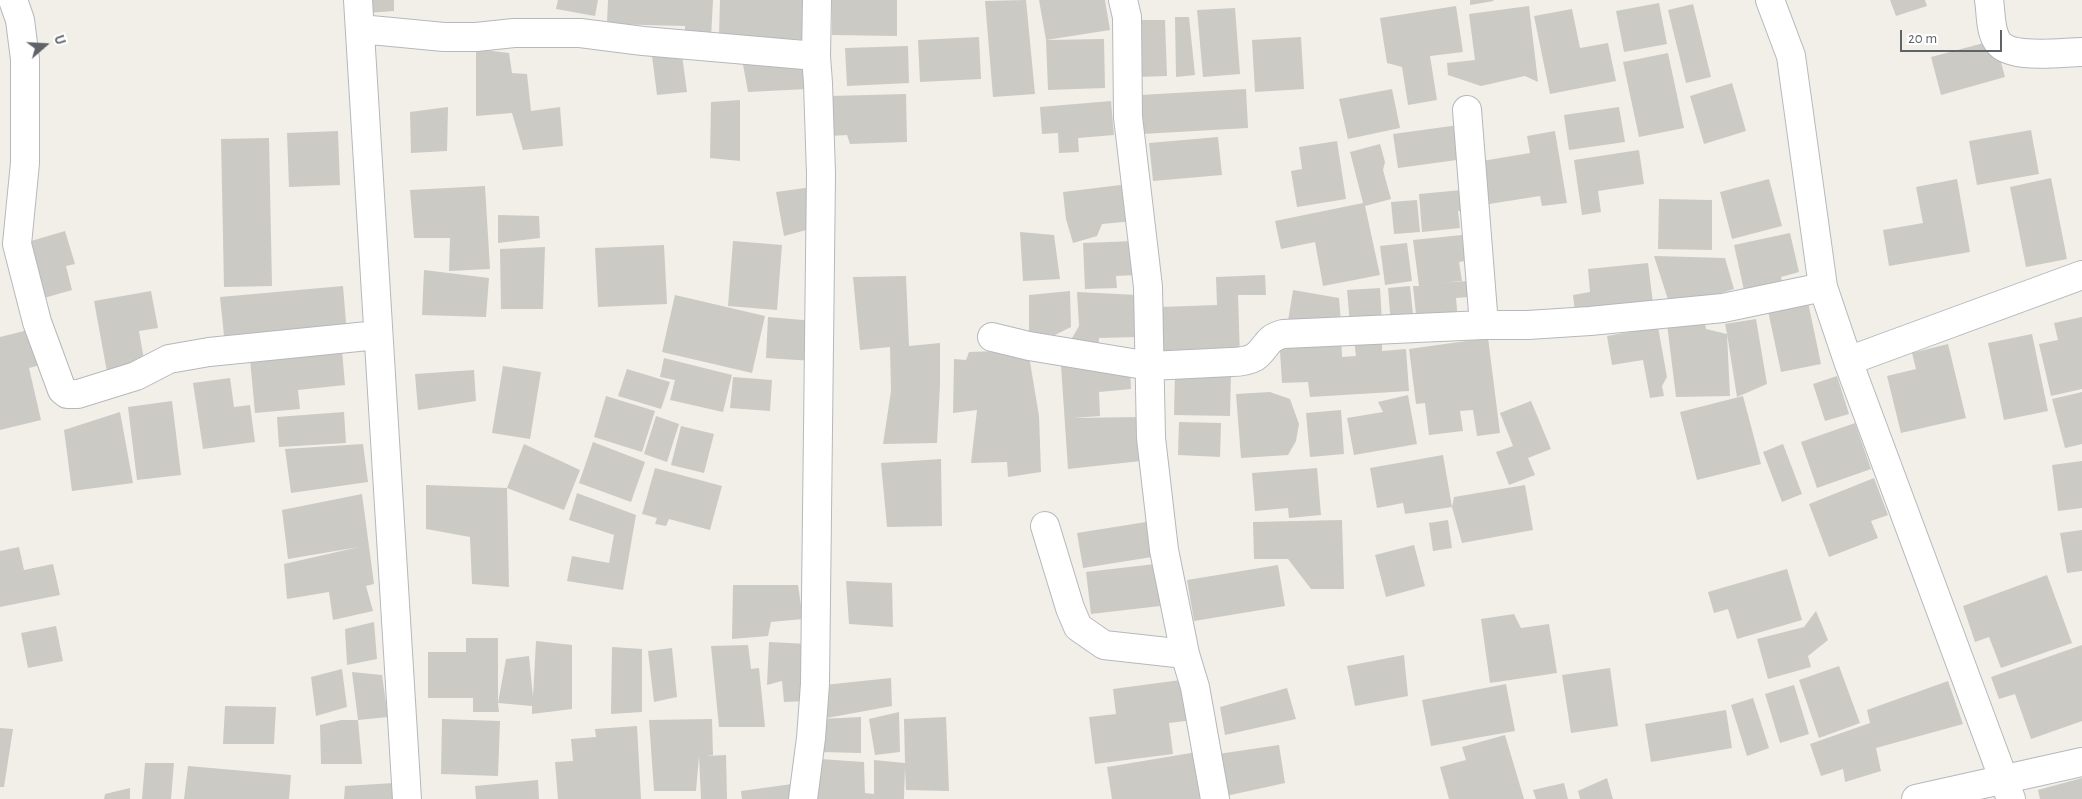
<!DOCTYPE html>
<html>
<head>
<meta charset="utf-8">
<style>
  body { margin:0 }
  #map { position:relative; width:2082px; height:799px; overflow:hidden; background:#f1efe8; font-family:"Alegreya Sans",sans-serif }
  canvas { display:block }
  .north { position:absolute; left:20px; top:20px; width:50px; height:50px; -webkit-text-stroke:4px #fff; paint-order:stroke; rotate:71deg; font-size:14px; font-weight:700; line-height:20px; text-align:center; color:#5f6368 }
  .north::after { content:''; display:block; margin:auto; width:18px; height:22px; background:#5f6368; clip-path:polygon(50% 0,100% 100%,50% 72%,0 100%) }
  .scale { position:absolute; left:1900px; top:30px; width:102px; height:22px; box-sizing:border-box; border:2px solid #5f6368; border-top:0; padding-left:6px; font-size:15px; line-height:18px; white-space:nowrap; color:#5f6368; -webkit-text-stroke:4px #fff; paint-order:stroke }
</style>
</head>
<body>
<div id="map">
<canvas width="2082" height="799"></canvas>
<div class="north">U</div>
<div class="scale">20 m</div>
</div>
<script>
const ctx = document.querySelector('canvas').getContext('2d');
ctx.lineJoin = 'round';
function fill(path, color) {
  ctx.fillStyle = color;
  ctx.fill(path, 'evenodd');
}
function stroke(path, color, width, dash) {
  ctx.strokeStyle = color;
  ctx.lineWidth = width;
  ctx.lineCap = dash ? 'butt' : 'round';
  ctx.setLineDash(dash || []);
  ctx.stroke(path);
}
const building = new Path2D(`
  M367,0H394V11L367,13Z
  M558,0H598L595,16L556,9Z
  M608,0H713L711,38L685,37V26L607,24Z
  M720,0H808L806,40L719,36Z
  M832,0H897V36L832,35Z
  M1026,0L1035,94L993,97L985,1Z
  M1039,0H1105L1110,30L1046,40L1104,39L1105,88L1048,90L1046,40Z
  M1470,0H1493L1494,1L1470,5Z
  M1890,0H1925L1927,6L1896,16Z
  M1659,3L1667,44L1624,52L1616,11Z
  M1693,4L1711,77L1686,83L1668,10Z
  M1456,6L1463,52L1430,56L1437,100L1408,105L1402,67L1387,63L1380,18Z
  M1529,6L1538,82L1525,76L1481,86L1448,75L1447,63L1475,60L1469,14Z
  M1235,8L1240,74L1203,77L1197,10Z
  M1572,9L1580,48L1608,43L1616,81L1550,94L1534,16Z
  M1175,17H1189L1195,75L1176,77Z
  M1136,20H1165L1167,76L1137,77Z
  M979,37L981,79L920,82L918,40Z
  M1301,37L1304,89L1255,92L1252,40Z
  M1995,40L2005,77L1941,95L1931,57Z
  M908,46L909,83L847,86L845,48Z
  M476,49L509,53L512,73L527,74L531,111L560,107L563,146L523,150L512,113L476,116Z
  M1668,53L1684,128L1639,137L1623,62Z
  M682,55L687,92L657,95L652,56Z
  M807,55V89L748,92L742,59Z
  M1732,83L1746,131L1704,144L1690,96Z
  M1246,89L1248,128L1142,134L1140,95Z
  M1392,89L1400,128L1348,139L1339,99Z
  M906,94L907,142L850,144L847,135L830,136L829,96Z
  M740,100V161L710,158L711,102Z
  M1111,101L1114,135L1078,138L1079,152L1059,153L1058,133L1042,134L1040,107Z
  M448,107L447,151L411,153L410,112Z
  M1619,107L1625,142L1569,150L1564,115Z
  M1459,125L1464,159L1398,168L1393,134Z
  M2031,130L2039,174L1977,185L1969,141Z
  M338,131L340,185L289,187L287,133Z
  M1555,131L1567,203L1542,206L1540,196L1489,204L1482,161L1530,153L1527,136Z
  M1218,137L1222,175L1153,181L1149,143Z
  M269,138L272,286L224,287L221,139Z
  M1337,141L1346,199L1297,207L1291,171L1302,169L1299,147Z
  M1380,144L1385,162L1383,170L1391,199L1365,206L1380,275L1323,286L1315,242L1281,249L1275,221L1363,203L1350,152Z
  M1639,150L1644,184L1598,191L1601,212L1582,215L1574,160Z
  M2051,178L2067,259L2026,267L2010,187Z
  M1769,179L1782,226L1732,239L1720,192Z
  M1957,179L1970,252L1889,266L1883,230L1923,223L1916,187Z
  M1129,184L1134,221L1102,224L1097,236L1073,243L1066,219L1063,192Z
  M485,186L490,269L449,271L450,238H414L410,190Z
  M812,187L814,228L784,236L776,192Z
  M1462,190L1464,211H1458L1460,228L1422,232L1419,194Z
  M1659,199L1712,200V250L1658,249Z
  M1417,200L1420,232L1394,234L1391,202Z
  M498,215L539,216L540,238L498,243Z
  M65,231L75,264L66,266L72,290L37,300L21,244Z
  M1020,232L1054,235L1060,279L1023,281Z
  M1790,233L1799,272L1781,277L1783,287L1745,295L1734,245Z
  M1462,235L1465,261L1459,262L1462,281L1440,283L1467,281L1468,297L1456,298L1458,320L1417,324L1413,286H1419L1413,240Z
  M733,241L782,245L777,310L728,306Z
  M1135,241L1136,275L1116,276L1117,288L1085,289L1083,243Z
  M1407,243L1412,281L1385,285L1380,246Z
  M664,245L667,304L598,307L595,248Z
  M545,247L543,309H501L500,249Z
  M1654,256L1725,258L1734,289L1671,309Z
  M1648,263L1654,311L1576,320L1573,295L1590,292L1588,269Z
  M424,270L489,278L486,317L422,315Z
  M1265,275L1266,295H1238L1240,358L1162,360L1160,307L1217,305L1216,277Z
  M906,276L909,346L940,343V385L937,443L883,444L891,391L890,347L860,350L853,277Z
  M343,286L347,335L225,345L220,297Z
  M1410,286L1414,323L1391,325L1388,288Z
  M1380,288L1382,322L1350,324L1347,290Z
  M1293,290L1339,298L1341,322L1287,327Z
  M151,291L158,328L139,331L145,365L107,372L94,301Z
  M1070,291L1071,327L1055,335L1029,333V295Z
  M1077,292L1138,295V337L1099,338L1098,350L1068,345L1079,326Z
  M675,295L765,316L752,373L662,352Z
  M1808,302L1821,364L1781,372L1768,311Z
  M768,317L815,321L813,361L766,358Z
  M2082,317V389L2051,396L2039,344L2058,340L2054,323Z
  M1704,319L1706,329L1727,334L1725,324L1756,319L1767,384L1737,397L1727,334L1730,396L1676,397L1667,324Z
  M1658,327L1667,377L1662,386L1664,396L1650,398L1643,360L1612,365L1607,336Z
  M32,329L40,365L29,368L41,420L0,430V337Z
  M1341,332L1342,357L1356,356L1354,340L1382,338V351L1406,349L1409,391L1310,397L1308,382L1282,383L1279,336Z
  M2032,334L2048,411L2004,420L1988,343Z
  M1488,338L1500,433L1477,436L1473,410L1460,411L1463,431L1429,435L1425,403L1416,404L1409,349Z
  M1948,344L1966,418L1901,433L1887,376L1916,369L1912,353Z
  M342,350L345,385L298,390L300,409L255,413L250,359Z
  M1028,350L1039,416L1041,472L1008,477L1007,462L971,463L977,410L953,413L954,359L966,360L969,352Z
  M1060,351L1130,369L1131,389L1099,392L1100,416L1073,418L1140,417L1141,461L1068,469Z
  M664,358L732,375L723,412L670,400L675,380L660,377Z
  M503,366L541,372L530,439L492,433Z
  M627,369L670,382L661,409L618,396Z
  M474,370L476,401L418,410L415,374Z
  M1175,371L1231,372L1230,416L1174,415Z
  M1837,376L1849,414L1825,421L1813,384Z
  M733,377L772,380L770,411L730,408Z
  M230,378L234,407L250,405L255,442L203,449L193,383Z
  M1270,392L1290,399L1299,424L1296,441L1288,455L1241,458L1236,394Z
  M2082,392V444L2065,448L2052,399Z
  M1408,395L1417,444L1354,455L1347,418L1383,412L1378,402Z
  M606,396L655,411L642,452L594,437Z
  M1743,396L1761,464L1697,480L1680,412Z
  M172,401L181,475L137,480L128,407Z
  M1531,401L1551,449L1528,458L1535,475L1509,485L1496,452L1513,446L1500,413Z
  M1341,410L1344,454L1310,457L1306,413Z
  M120,412L133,483L72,491L64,430Z
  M344,412L346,443L279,447L277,417Z
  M656,416L679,424L667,462L644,454Z
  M1179,422L1221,423L1220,457L1178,455Z
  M1855,423L1871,469L1817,488L1801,442Z
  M681,426L714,434L704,473L671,465Z
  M593,442L645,462L631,502L579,483Z
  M363,444L368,482L291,493L285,449Z
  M524,444L580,470L564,510L507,488Z
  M1783,444L1802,494L1782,502L1763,452Z
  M1443,455L1452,507L1405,514L1403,503L1377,508L1370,468Z
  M941,459L942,526L887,527L881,463Z
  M2082,461V508L2058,511L2052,465Z
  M655,468L722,486L710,530L669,519L666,526L655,524L657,518L642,514Z
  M1317,468L1321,515L1289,518L1288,508L1255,511L1252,473Z
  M1874,478L1888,515L1871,521L1878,538L1829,557L1809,504Z
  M426,485L507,488L509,587L472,584L470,537L426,529Z
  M1525,485L1533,530L1462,543L1452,507L1454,497Z
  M577,493L636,515L623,590L567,581L572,556L609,563L614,535L569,520Z
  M362,494L374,584L366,586L373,611L333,620L329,592L287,599L284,564L359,547L288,559L282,510Z
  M1342,520L1344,589H1311L1288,559H1254L1253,522Z
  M1448,520L1452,548L1433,551L1429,523Z
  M1146,522L1152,557L1083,568L1077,533Z
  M2082,530V571L2067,573L2060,533Z
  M1414,545L1425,586L1386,597L1375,555Z
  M19,547L24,570L53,564L60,595L0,607V551Z
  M1155,564L1160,606L1091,614L1086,572Z
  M1278,565L1285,606L1194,621L1187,580Z
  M1787,569L1802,620L1737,639L1728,609L1714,613L1708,592Z
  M2047,575L2072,643L2001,668L1989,637L1975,642L1963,606Z
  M846,581L892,583L893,627L849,624Z
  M733,585H798L803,619L771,622L768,636L732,639Z
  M1816,611L1828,640L1808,656L1811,667L1768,679L1757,639L1804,627Z
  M1514,614L1521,628L1549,624L1557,673L1490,683L1481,619Z
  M374,622L377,659L347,665L345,629Z
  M56,626L63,661L28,668L21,633Z
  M466,638H498V703L506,659L529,656L533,697L536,641L572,645V709L532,714V706L498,703L499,712H473V698H428V652H466Z
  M769,642L809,644L808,701L784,702L782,681L767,685Z
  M748,645L751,669L759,668L765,727H719L711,646Z
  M2082,645V721L2031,739L2015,694L1999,699L1991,677Z
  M612,647L642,649V712L611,714Z
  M672,648L677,697L654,702L648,651Z
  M1404,655L1408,696L1355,706L1347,666Z
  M1839,666L1860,723L1819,738L1799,680Z
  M1610,668L1618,726L1571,733L1562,675Z
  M342,669L347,707L316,716L311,677Z
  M352,672L382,675L388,717L358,720Z
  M891,678L892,706L827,718L824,685Z
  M1188,679L1193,720L1169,723L1173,754L1095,764L1089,717L1116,714L1113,689Z
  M1948,681L1963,724L1876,748L1881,771L1845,782L1843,769L1821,776L1810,744L1870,723L1867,710Z
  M1506,684L1515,731L1431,746L1422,700Z
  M1794,685L1809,734L1780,743L1765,694Z
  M1287,688L1296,719L1225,735L1220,707Z
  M1753,698L1769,748L1747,756L1731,705Z
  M225,706L276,707L274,744H223Z
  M1726,710L1732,748L1651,762L1645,724Z
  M899,712L900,752L875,755L869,719Z
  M861,717V753L818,752L820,719Z
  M946,717L949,791L906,790L905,767L904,799H817L820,759L864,762L865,793L874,794V760L905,763L904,719Z
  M442,719L500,721L498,776L441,774Z
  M712,719L713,755L706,756L726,755L727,799H701L699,756L696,791H654L649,720Z
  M341,720H358L362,764H321L320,725Z
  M637,726L641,799H558L555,762L573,761L571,739L596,737L595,729Z
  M0,728L13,729L4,787H0Z
  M1505,735L1524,799H1449L1440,767L1466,760L1462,747Z
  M1279,745L1285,783L1226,796L1218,754Z
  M1203,751L1211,799H1112L1107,767Z
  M145,763H174L171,799H142Z
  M188,766L291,775L289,799H184Z
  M1607,778L1613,799H1580L1578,791Z
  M2082,778V799H2040L2038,790Z
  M538,780L539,799H476L475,786Z
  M394,783V799H344L345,786Z
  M1564,783L1568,799H1536L1533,790Z
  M792,784V799H742L741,791Z
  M130,788V799H104L105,794Z`);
const minor = new Path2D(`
  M13,0L20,20L25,59V163L17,244L37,322L62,390L67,394H78L136,376L169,359L209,352L378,335
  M358,0L407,799
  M1123,0L1127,17L1128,117L1148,287L1151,438L1164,550L1185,654L1195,687L1215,799
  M1770,0L1791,56L1823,287L1848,361L2011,799
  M1989,0C1991,12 1990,28 1996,39C2006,61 2061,52 2082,52
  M360,29L444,37H476L514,33H580L643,41L816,56
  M1467,110L1484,325
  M992,337L1029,346L1150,366L1231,362C1240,362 1248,361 1255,357C1267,348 1266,338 1283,334L1484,325H1528L1590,321L1723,308L1823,287
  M1848,361L2082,275
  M1045,526L1070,608L1078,627L1104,645L1185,654
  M803,799L811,738L815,684L821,174L818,83L816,56L817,0
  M1916,799L2082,762`);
fill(building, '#cccac5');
stroke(minor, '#b5b8bc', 30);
stroke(minor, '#fff', 28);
</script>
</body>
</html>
